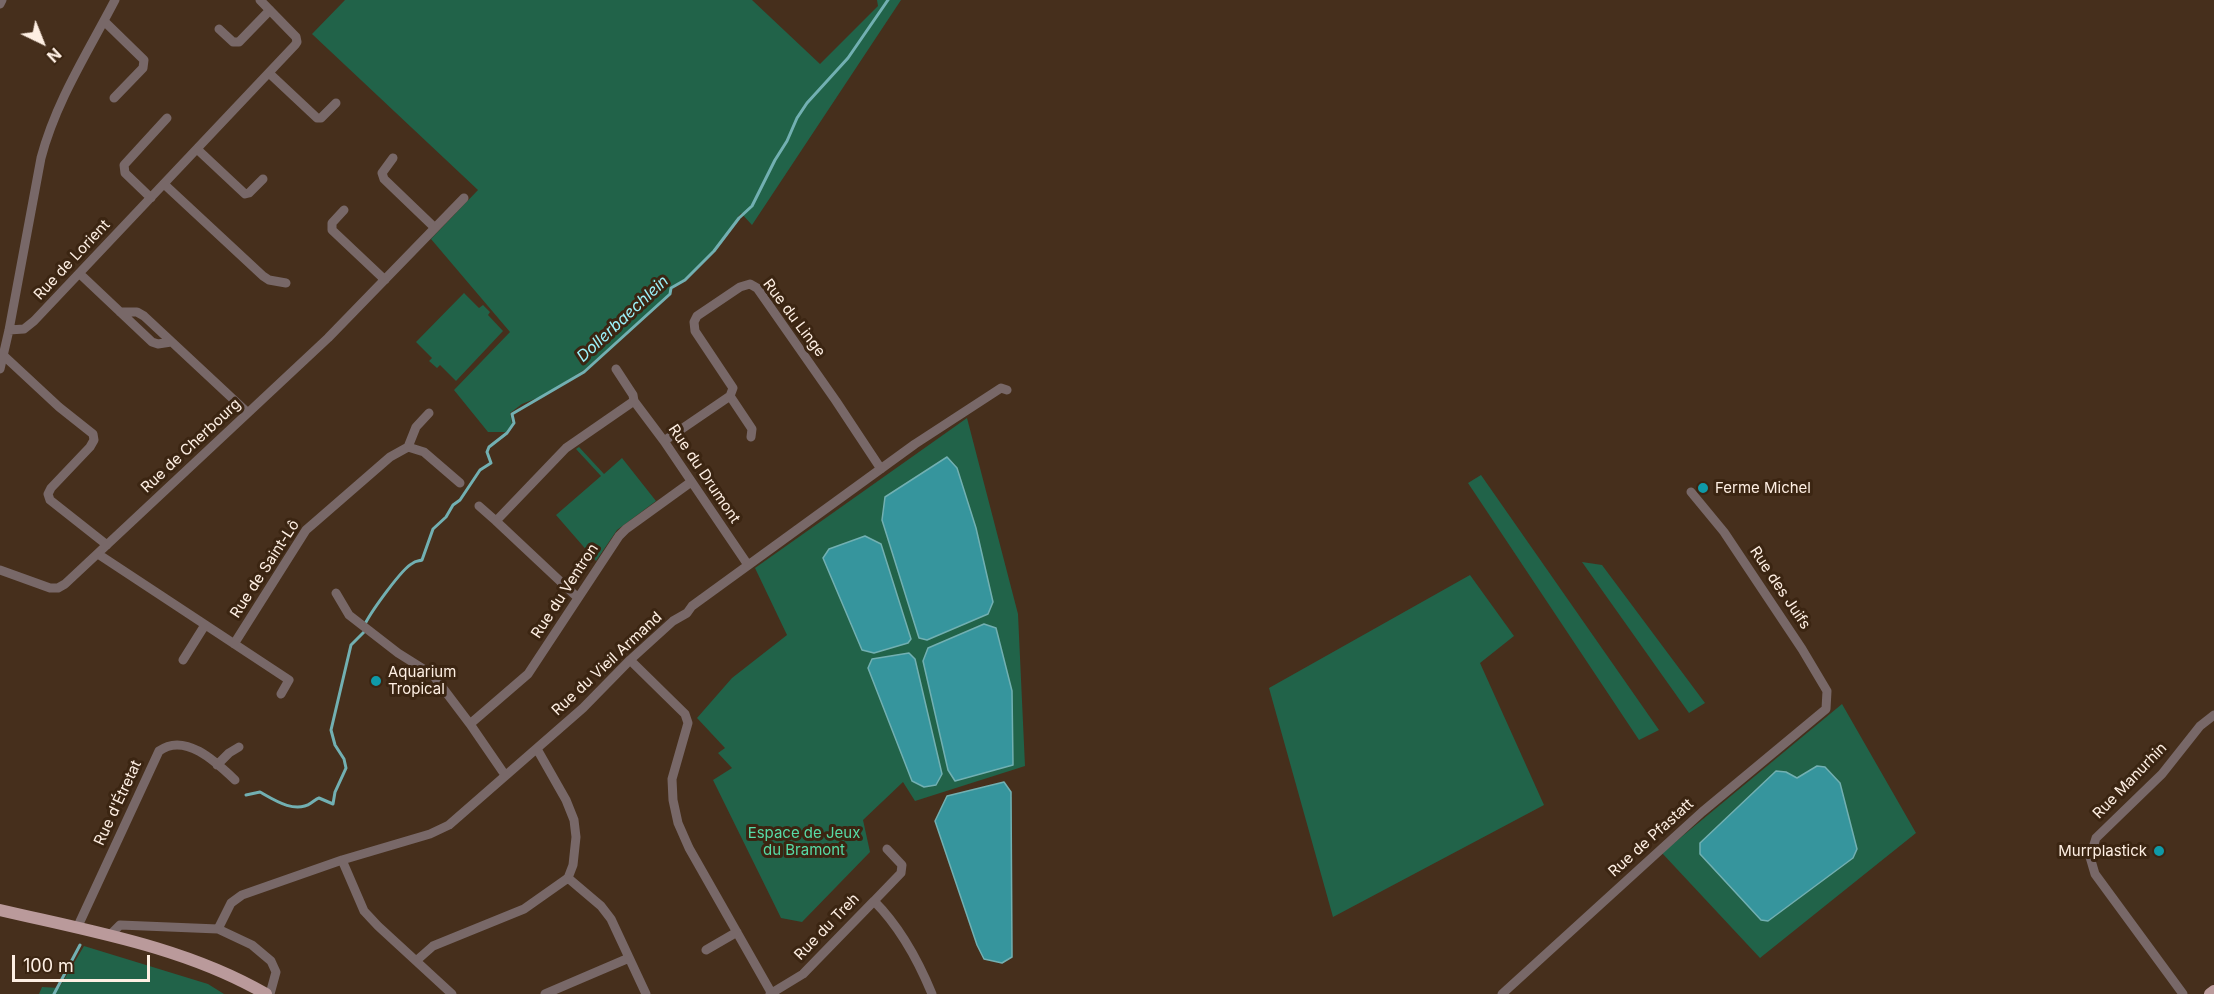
<!DOCTYPE html>
<html>
<head>
<meta charset="utf-8">
<style>
  body { margin:0 }
  #map { position:relative; width:2214px; height:994px; overflow:hidden; background:#462f1c; font-family:Inter,sans-serif }
  canvas { display:block }
  .north { position:absolute; left:12px; top:12px; width:60px; height:60px; -webkit-text-stroke:4px #3b2512; paint-order:stroke; rotate:137deg; font-size:16px; font-weight:700; line-height:24px; text-align:center; color:#feefe3 }
  .north::after { content:''; display:block; margin:auto; width:21px; height:27px; background:#feefe3; clip-path:polygon(50% 0,100% 100%,50% 72%,0 100%) }
  .scale { position:absolute; left:12px; top:955px; width:138px; height:27px; box-sizing:border-box; border:3px solid #feefe3; border-top:0; padding-left:8px; font-size:18px; line-height:21px; white-space:nowrap; color:#feefe3; -webkit-text-stroke:4px #3b2512; paint-order:stroke }
</style>
</head>
<body>
<div id="map">
<canvas width="2214" height="994"></canvas>
<div class="north">N</div>
<div class="scale">100 m</div>
</div>
<script>
const ctx = document.querySelector('canvas').getContext('2d');
ctx.lineJoin = 'round';
function fill(path, color) {
  ctx.fillStyle = color;
  ctx.fill(path, 'evenodd');
}
function stroke(path, color, width, dash) {
  ctx.strokeStyle = color;
  ctx.lineWidth = width;
  ctx.lineCap = dash ? 'butt' : 'round';
  ctx.setLineDash(dash || []);
  ctx.stroke(path);
}
function drawText(font, color, halo, rows, align = 'center') {
  ctx.font = font + ' Inter,sans-serif';
  ctx.lineWidth = 6;
  ctx.setLineDash([]);
  ctx.textBaseline = 'middle';
  ctx.strokeStyle = halo;
  ctx.fillStyle = color;
  for (const [text, x, y, turn = 0] of rows) {
    ctx.save();
    ctx.translate(x, y);
    ctx.rotate((+turn || 0) * Math.PI / 180);
    ctx.textAlign = isNaN(turn) ? turn : align;
    if (halo) ctx.strokeText(text, 0, 0);
    ctx.fillText(text, 0, 0);
    ctx.restore();
  }
}
const green = new Path2D(`
  M345,0H752L820,64L878,6L877,0H901L752,225L741,213L713,251L685,279L670,287L669,294L584,370L542,396L522,404L510,413L512,424L506,432H488L454,390L510,332L431,239L478,190L312,34Z
  M464,293L479,308L483,305L490,312L488,315L503,331L456,381L440,365L437,368L429,361L432,358L416,342Z
  M967,418L1018,614L1025,766L915,801L903,782L863,820L870,852L802,922L781,918L713,780L732,768L718,753L725,748L697,718L732,678L787,635L755,568Z
  M579,447L604,474L622,458L656,501L617,530L596,561L556,515L601,476L576,449Z
  M1481,475L1659,730L1639,740L1468,483Z
  M1582,562L1602,565L1705,703L1689,713Z
  M1470,575L1514,636L1480,663L1544,805L1333,917L1269,688Z
  M1842,704L1916,833L1760,958L1662,853ZM1786,772L1797,779L1840,783L1857,849L1853,858L1768,921Z
  M84,946L208,984L224,994H39L42,987L59,988Z`);
const water = new Path2D(`
  M947,457L957,468L976,528L993,602L988,614L927,640L919,638L882,520L885,497Z
  M865,536L881,544L911,639L908,643L874,653L862,650L823,558L829,549Z
  M984,624L996,628L1012,691L1013,765L955,781L948,770L923,661L928,648Z
  M909,653L915,659L942,774L936,785L924,787L912,781L868,668L872,659Z
  M1817,766L1825,767L1840,783L1857,849L1853,858L1768,921L1761,920L1700,854V843L1776,771L1786,772L1797,778Z
  M1004,782L1011,792L1012,957L1002,963L984,959L977,945L935,821L947,796Z`);
const stream = new Path2D(`
  M365,624C371,612 402,568 413,563C415,561 419,561 422,560L433,529L446,517L453,505L460,500L480,470L491,463L487,452L489,447L507,433L514,423L512,414L584,372L670,294L671,288L685,280L714,251L739,218L752,206L775,160L787,141L797,118L807,103L848,58L888,0
  M246,795L260,792C274,800 295,814 311,803C314,801 316,799 319,798L333,804L335,792L346,768L344,759L335,745L331,730L351,645L366,630
  M54,994L80,945`);
const minor = new Path2D(`
  M0,4L2,0
  M104,21L144,60L143,68L114,98
  M219,29L233,42H239L270,10
  M269,73L317,118H321L336,103
  M197,149L245,194L249,193L263,179
  M393,158L382,173L384,179L435,228
  M164,184L263,276L269,280L286,283
  M151,198L125,173L124,165L167,118
  M344,210L332,223V230L385,280
  M80,274L152,342L158,344L171,342
  M120,312H137L144,316L248,413
  M9,330L24,329L34,321L295,45L297,42L296,37L260,0
  M3,355L59,407L93,434L94,440L90,447L51,488L48,494L50,500L107,545
  M0,369L9,330L41,158C56,101 88,52 115,0
  M616,369L633,395L634,401
  M751,437L752,429L730,396L733,388L695,331L694,322L697,316L740,287L750,284L757,288L836,401L881,469
  M664,441L730,396
  M408,447L416,427L429,413
  M479,506L496,521
  M98,554L289,680L281,694
  M0,570L50,588H58L65,584L328,338L464,198
  M336,593L349,615L398,653L433,675L470,724L505,775
  M577,597L496,521L566,448L634,401L664,441L748,565
  M234,644L306,530L390,457L408,447L424,452L460,483
  M183,660L205,625
  M630,660L685,714L688,723L672,779L673,800L678,823L689,848L772,994
  M470,724L528,674L619,536L626,529L691,482
  M217,765L229,753L239,747
  M342,860L364,911L378,926L452,994
  M568,878L601,906L611,919L646,994
  M874,901L901,873L902,865L887,849
  M77,928L159,751C185,732 216,762 235,780
  M218,929L231,903L242,895L342,860L430,834L449,825L583,708L630,660L673,621L687,613L692,606L915,444L1001,388L1007,390
  M109,936L120,925L218,929L252,945L271,961L276,972L270,994
  M706,950L737,932
  M416,961L433,946L524,909L568,878L573,865L576,837L574,820L566,800L537,749
  M545,994L629,958
  M770,994L803,974L874,901C900,927 918,960 932,994
  M1502,994L1702,812L1826,709L1827,691L1802,649L1724,532L1691,492
  M2183,994L2095,874L2090,857L2096,838L2162,774L2200,726L2214,715`);
const major = new Path2D(`
  M0,910C90,931 185,947 266,994
  M2210,994L2214,991`);
const markers = [
  [1703,488,6,"#0f9aa8"],
  [376,681,6,"#0f9aa8"],
  [2159,851,6,"#0f9aa8"]
];
const streetNames = [
  ["Rue de Lorient",72,260,-47],
  ["Rue du Linge",794,318,53],
  ["Rue de Cherbourg",191,446,-43],
  ["Rue du Drumont",704,474,56],
  ["Rue de Saint-Lô",265,569,-57],
  ["Rue des Juifs",1780,588,56],
  ["Rue du Ventron",565,591,-57],
  ["Rue du Vieil Armand",607,664,-43],
  ["Rue Manurhin",2130,781,-46],
  ["Rue d'Étretat",118,803,-65],
  ["Rue de Pfastatt",1651,838,-42],
  ["Rue du Treh",827,927,-46]
];
const poiNames = [
  ["Ferme Michel",1715,488],
  ["Aquarium",388,672],
  ["Tropical",388,689],
  ["Murrplastick",2147,851,"right"]
];
const parkNames = [
  ["Espace de Jeux",804,833],
  ["du Bramont",804,850]
];
const waterNames = [
  ["Dollerbaechlein",623,319,-43]
];
fill(green, '#216349');
fill(water, '#36959d');
stroke(water, '#72b0b2', 1.5);
stroke(stream, '#72b0b2', 3);
stroke(minor, '#786868', 9);
stroke(major, '#ba9a9b', 12);
for (const [x, y, r, color] of markers) {
  const dot = new Path2D();
  dot.arc(x, y, r, 0, 2 * Math.PI);
  ctx.fillStyle = color;
  ctx.fill(dot);
  stroke(dot, '#3b2512', 2);
}
drawText('15px', '#feefe3', '#3b2512', streetNames);
drawText('15px', '#feefe3', '#3b2512', poiNames, 'left');
drawText('15px', '#57dba6', '#3b2512', parkNames);
drawText('italic 16px', '#9cf2fa', '#3b2512', waterNames);
</script>
</body>
</html>
